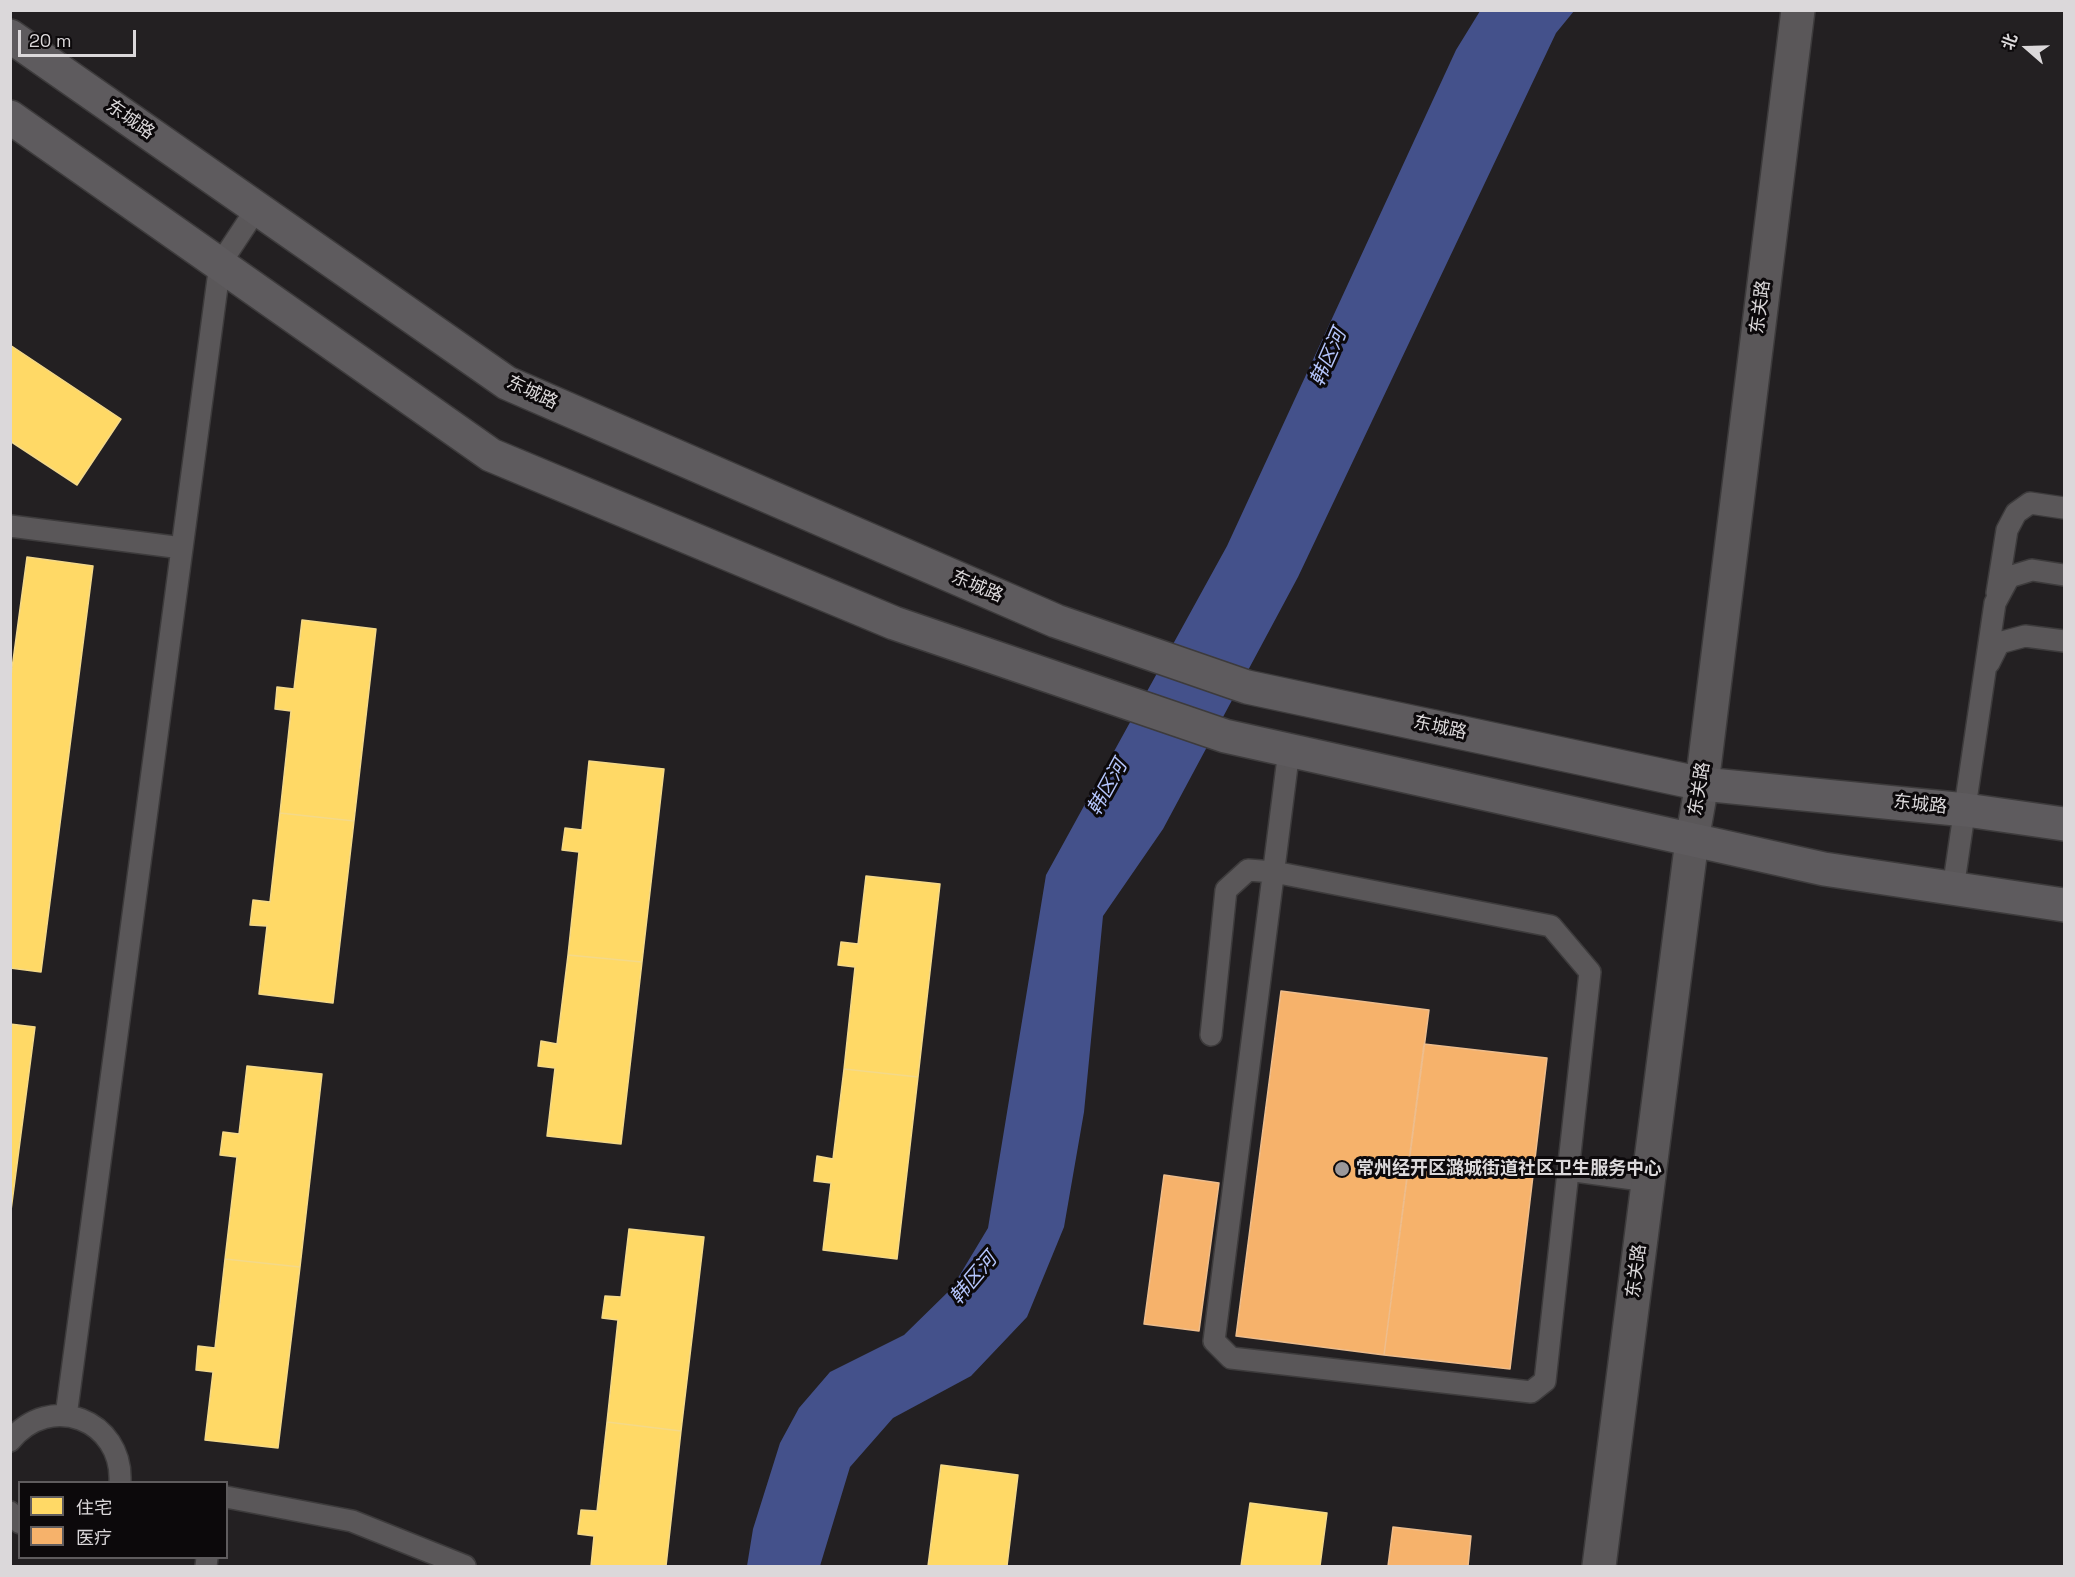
<!DOCTYPE html>
<html>
<head>
<meta charset="utf-8">
<style>
  body { margin:0 }
  #map { position:relative; width:2075px; height:1577px; overflow:hidden; background:#232022; font-family:"Space Grotesk","Noto Sans SC",sans-serif }
  canvas { display:block }
  .frame { position:absolute; inset:0; border:12px solid #dbd8da; pointer-events:none }
  .legend { position:absolute; left:18px; top:1481px; width:210px; height:78px; box-sizing:border-box; background:#0c090b; border:2px solid #5f5c5e; margin:0; padding:8px 10px; list-style:none; font-size:18px; color:#dbd8da }
  .legend li { display:flex; align-items:center; gap:12px; height:30px }
  .legend b { width:30px; border:2px solid #5f5c5e }
  .north { position:absolute; left:1997px; top:18px; width:60px; height:60px; -webkit-text-stroke:4px #0c090b; paint-order:stroke; rotate:290deg; font-size:16px; font-weight:700; line-height:24px; text-align:center; color:#dbd8da }
  .north::after { content:''; display:block; margin:auto; width:21px; height:27px; background:#dbd8da; clip-path:polygon(50% 0,100% 100%,50% 72%,0 100%) }
  .scale { position:absolute; left:18px; top:30px; width:118px; height:27px; box-sizing:border-box; border:3px solid #dbd8da; border-top:0; padding-left:8px; font-size:18px; line-height:21px; white-space:nowrap; color:#dbd8da; -webkit-text-stroke:4px #0c090b; paint-order:stroke }
</style>
</head>
<body>
<div id="map">
<canvas width="2075" height="1577"></canvas>
<div class="frame"></div>
<ul class="legend">
<li><b style="height:16px;background:#ffd966"></b>住宅</li>
<li><b style="height:16px;background:#f6b26b"></b>医疗</li>
</ul>
<div class="north">北</div>
<div class="scale">20 m</div>
</div>
<script>
const ctx = document.querySelector('canvas').getContext('2d');
ctx.lineJoin = 'round';
function fill(path, color) {
  ctx.fillStyle = color;
  ctx.fill(path, 'evenodd');
}
function stroke(path, color, width, dash) {
  ctx.strokeStyle = color;
  ctx.lineWidth = width;
  ctx.lineCap = dash ? 'butt' : 'round';
  ctx.setLineDash(dash || []);
  ctx.stroke(path);
}
function drawText(font, color, halo, rows, align = 'center') {
  ctx.font = font + ' "Space Grotesk","Noto Sans SC",sans-serif';
  ctx.lineWidth = 6;
  ctx.setLineDash([]);
  ctx.textBaseline = 'middle';
  ctx.strokeStyle = halo;
  ctx.fillStyle = color;
  for (const [text, x, y, turn = 0] of rows) {
    ctx.save();
    ctx.translate(x, y);
    ctx.rotate((+turn || 0) * Math.PI / 180);
    ctx.textAlign = isNaN(turn) ? turn : align;
    if (halo) ctx.strokeText(text, 0, 0);
    ctx.fillText(text, 0, 0);
    ctx.restore();
  }
}
const water = new Path2D(`
  M1480,11H1574L1556,33L1298,577L1163,829L1103,916L1084,1112L1064,1227L1027,1317L971,1376L893,1418L850,1467L820,1566H747L753,1529L780,1443L799,1408L830,1372L904,1335L952,1288L988,1228L1046,875L1227,546L1456,50Z`);
const homes = new Path2D(`
  M10,345L121,419L77,485L10,441Z
  M27,557L93,566L41,972L10,968V683Z
  M302,620L376,629L354,821L280,813L291,711L275,709L277,687L294,689Z
  M589,761L664,769L642,962L568,955L579,852L562,850L565,828L582,830Z
  M280,813L354,821L333,1003L259,994L267,926L250,925L253,900L270,902Z
  M866,876L940,884L918,1077L844,1069L855,967L838,965L841,942L858,944Z
  M568,955L642,962L621,1144L547,1136L555,1068L538,1066L541,1041L557,1044Z
  M10,1024L35,1027L10,1218Z
  M247,1066L322,1074L300,1267L225,1259L237,1157L220,1155L223,1132L239,1134Z
  M844,1069L918,1077L897,1259L823,1250L831,1183L814,1181L817,1156L833,1159Z
  M629,1229L704,1237L681,1431L607,1422L618,1320L602,1318L605,1296L621,1297Z
  M225,1259L300,1267L278,1448L205,1440L213,1372L196,1370L198,1346L215,1348Z
  M607,1422L681,1431L666,1566H591L594,1536L578,1534L581,1510L597,1511Z
  M941,1465L1018,1475L1007,1566H928Z
  M1250,1503L1327,1513L1320,1566H1241Z`);
const health = new Path2D(`
  M1281,991L1429,1010L1384,1355L1236,1336Z
  M1424,1044L1547,1058L1510,1369L1384,1355Z
  M1164,1175L1219,1183L1199,1331L1144,1324Z
  M1393,1527L1471,1536L1468,1566H1388Z`);
const service = new Path2D(`
  M10,526L182,548
  M1997,593L2007,530L2016,513L2030,503L2064,508
  M1989,663L1999,643L2025,636L2064,641
  M1953,889L1995,603L2009,577L2032,570L2064,575
  M1211,1035L1226,890L1248,870L1274,872L1551,926L1590,972L1545,1381L1531,1392L1231,1358L1214,1341L1289,750
  M1568,1170L1648,1181
  M66,1416L220,264L257,208
  M10,1441C50,1391 123,1420 120,1482
  M226,1497L352,1521L465,1566
  M10,1512L20,1523
  M206,1566L207,1558`);
const tertiary = new Path2D(`
  M1599,1566L1692,840L1702,784L1798,10`);
const secondary = new Path2D(`
  M10,36L507,383L1056,621L1247,687L1702,784L1966,810L2064,824
  M10,117L491,455L894,623L1225,736L1824,869L2064,905`);
const markers = [
  [1342,1169,8,"#9b989a"]
];
const streetNames = [
  ["东城路",130,120,35],
  ["东关路",1761,307,-83],
  ["东城路",532,393,25],
  ["东城路",977,587,23],
  ["东城路",1440,728,12],
  ["东关路",1700,789,-81],
  ["东城路",1920,805,6],
  ["东关路",1637,1271,-83]
];
const poiNames = [
  ["常州经开区潞城街道社区卫生服务中心",1356,1169]
];
const waterNames = [
  ["韩区河",1329,358,-66],
  ["韩区河",1108,788,-61],
  ["韩区河",974,1279,-50]
];
fill(water, '#44518b');
fill(homes, '#ffd966');
stroke(homes, '#f4d989', 1.5);
fill(health, '#f6b26b');
stroke(health, '#eebd8c', 1.5);
stroke(service, '#3d3b3c', 24);
stroke(tertiary, '#3d3b3c', 36);
stroke(secondary, '#3d3b3c', 36);
stroke(service, '#5a5759', 21);
stroke(tertiary, '#5a5759', 33);
stroke(secondary, '#5e5b5e', 33);
for (const [x, y, r, color] of markers) {
  const dot = new Path2D();
  dot.arc(x, y, r, 0, 2 * Math.PI);
  ctx.fillStyle = color;
  ctx.fill(dot);
  stroke(dot, '#0c090b', 2);
}
drawText('18px', '#dbd8da', '#0c090b', streetNames);
drawText('bold 18px', '#dbd8da', '#0c090b', poiNames, 'left');
drawText('italic 20px', '#b5c5fc', '#0c090b', waterNames);
</script>
</body>
</html>
